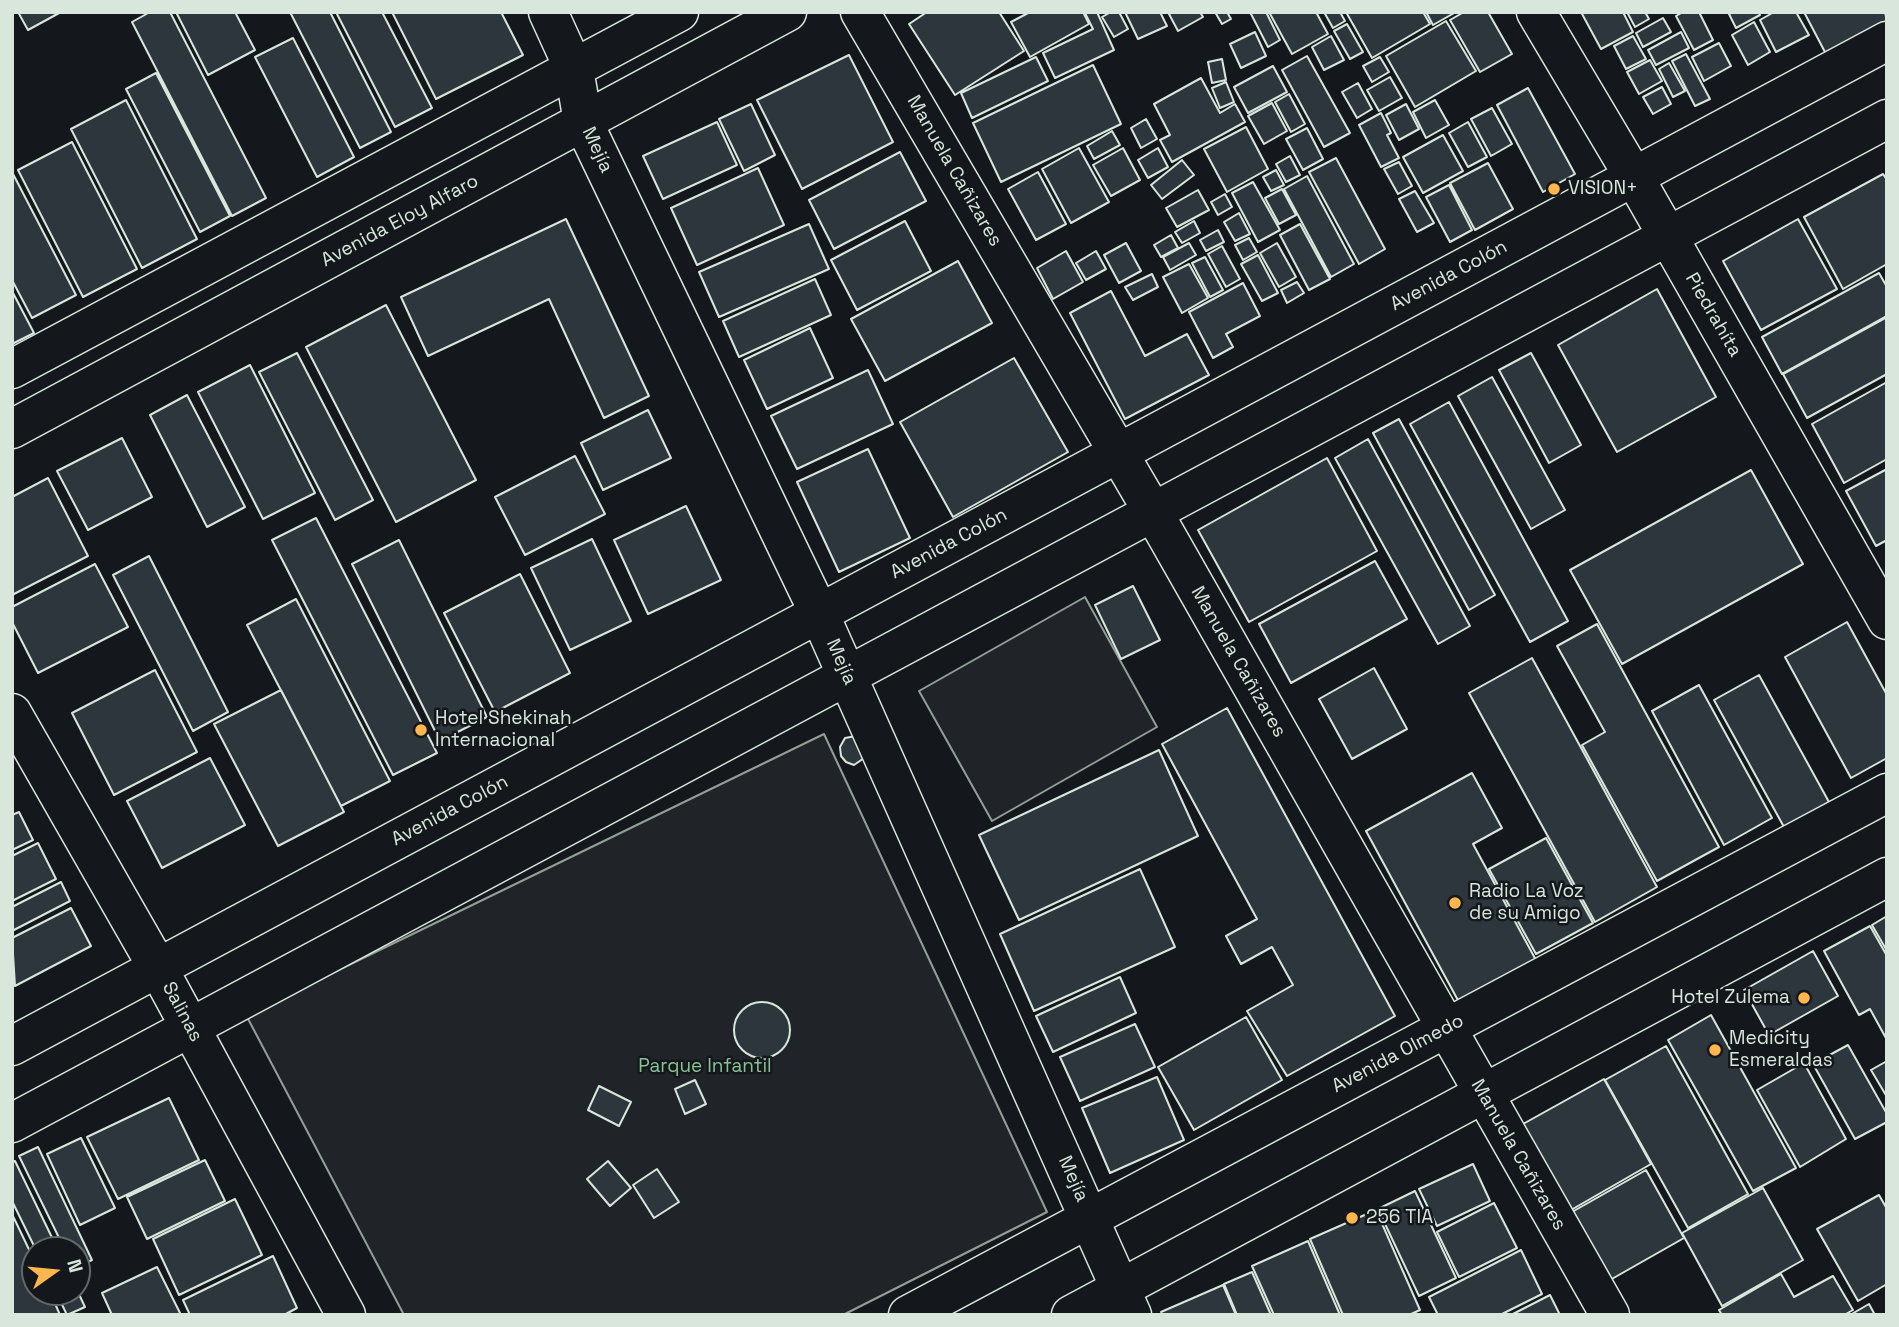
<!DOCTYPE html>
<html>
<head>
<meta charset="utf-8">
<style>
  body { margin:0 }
  #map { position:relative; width:1899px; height:1327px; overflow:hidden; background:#14181c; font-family:"Space Grotesk",sans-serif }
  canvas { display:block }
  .frame { position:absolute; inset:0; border:14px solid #d8e6dc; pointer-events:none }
  .north { position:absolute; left:21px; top:1236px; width:70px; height:70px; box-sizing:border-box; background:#14181c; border:2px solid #626a69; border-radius:50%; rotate:75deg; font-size:19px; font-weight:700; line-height:28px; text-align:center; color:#d8e6dc }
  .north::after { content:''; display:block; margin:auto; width:24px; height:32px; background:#ffb74d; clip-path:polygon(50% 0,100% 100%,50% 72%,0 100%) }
</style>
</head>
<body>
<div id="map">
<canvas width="1899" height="1327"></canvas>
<div class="frame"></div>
<div class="north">N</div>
</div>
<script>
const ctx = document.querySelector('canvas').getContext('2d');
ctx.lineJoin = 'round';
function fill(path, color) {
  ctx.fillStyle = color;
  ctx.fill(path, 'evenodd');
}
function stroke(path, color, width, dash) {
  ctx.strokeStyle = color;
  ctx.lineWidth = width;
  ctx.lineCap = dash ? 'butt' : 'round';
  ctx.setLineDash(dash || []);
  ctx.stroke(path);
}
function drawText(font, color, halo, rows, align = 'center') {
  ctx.font = font + ' "Space Grotesk",sans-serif';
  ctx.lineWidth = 5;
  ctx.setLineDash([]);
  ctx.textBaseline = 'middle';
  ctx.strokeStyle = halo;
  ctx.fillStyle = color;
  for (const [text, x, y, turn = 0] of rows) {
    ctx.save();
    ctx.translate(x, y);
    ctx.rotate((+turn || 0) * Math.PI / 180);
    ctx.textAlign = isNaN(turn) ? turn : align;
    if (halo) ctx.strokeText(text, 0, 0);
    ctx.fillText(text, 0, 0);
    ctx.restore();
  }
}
const green = new Path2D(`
  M1085,597L1157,727L992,821L919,691Z
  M824,734L1047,1212L843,1315H404L246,1015Z`);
const building = new Path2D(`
  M18,12H61L28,30Z
  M150,12H170L266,198L232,216L132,22Z
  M176,12H235L255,50L208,75Z
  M290,12H330L391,132L360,148Z
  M340,12H382L432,108L395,127L337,14Z
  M392,12H501L523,55L436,99Z
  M927,12H999L1024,51L955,95L909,24Z
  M1030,12H1083L1089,24L1030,57L1011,22Z
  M1097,12L1114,50L1055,78L1043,53L1093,29L1085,13Z
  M1111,12H1119L1128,29L1114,37L1102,17Z
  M1125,12H1160L1167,26L1138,39Z
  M1173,12H1200L1203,17L1178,31L1169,14Z
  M1215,12H1227L1231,19L1222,24Z
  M1250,12H1266L1280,40L1268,47Z
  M1269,12H1316L1328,34L1292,54Z
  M1324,12H1340L1345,21L1333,28Z
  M1346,12H1423L1430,24L1372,58Z
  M1426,12H1456L1433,25Z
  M1464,12H1488L1512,54L1480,72L1450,20Z
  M1581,12H1623L1633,32L1601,49Z
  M1627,12H1645L1649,19L1635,27Z
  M1683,12H1699L1713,40L1694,50L1676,16Z
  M1733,12H1759L1760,15L1736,28L1729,14Z
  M1774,12H1796L1809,35L1776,52L1760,20Z
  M1804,12H1885L1887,22L1826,54Z
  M1663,18L1671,32L1643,47L1636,33Z
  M1446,21L1476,71L1415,107L1386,56Z
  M1754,22L1770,52L1748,65L1732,35Z
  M1347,24L1363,52L1350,59L1334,31Z
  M1255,32L1266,56L1241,68L1230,44Z
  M1681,32L1689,48L1656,65L1648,50Z
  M1331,36L1344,60L1324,70L1312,47Z
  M1633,36L1646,59L1626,69L1614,46Z
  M293,38L354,157L317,177L255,57Z
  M1719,43L1731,66L1704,81L1692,57Z
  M1686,54L1710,99L1695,106L1672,61Z
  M849,55L893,142L802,189L757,100Z
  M1307,56L1350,133L1324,147L1282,70Z
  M1036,57L1048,81L972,118L961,93Z
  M1380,57L1389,72L1372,82L1363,66Z
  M1222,59L1226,80L1212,83L1208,62Z
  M1650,60L1662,81L1639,94L1627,72Z
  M1669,63L1685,91L1673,97L1659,69Z
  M1093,65L1121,124L1001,182L973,123Z
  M1273,66L1287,92L1248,113L1234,87Z
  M156,73L230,216L200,232L126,89Z
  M1390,77L1402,98L1379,111L1367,90Z
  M1201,78L1220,113L1235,104L1245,122L1172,162L1160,140L1170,135L1154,104Z
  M1226,82L1234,102L1220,108L1212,88Z
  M1358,83L1372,109L1357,118L1342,92Z
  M1662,87L1671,104L1653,114L1643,97Z
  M1528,88L1575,174L1543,192L1497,105Z
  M1289,94L1305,124L1291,132L1275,102Z
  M126,100L197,239L142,268L71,129Z
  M1435,100L1449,125L1426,138L1413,112Z
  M1272,103L1287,131L1264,144L1248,116Z
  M751,104L775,155L744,171L719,119Z
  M1406,104L1419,129L1399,140L1386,115Z
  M1492,108L1512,144L1491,156L1471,119Z
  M1381,113L1391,133L1387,135L1399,158L1381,167L1359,125Z
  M1146,119L1157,139L1141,148L1131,128Z
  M717,122L737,165L663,199L643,156Z
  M1468,122L1487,157L1468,167L1449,133Z
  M1246,127L1268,169L1227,192L1204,149Z
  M1307,128L1323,159L1303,170L1286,139Z
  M1112,131L1120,145L1094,159L1087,146Z
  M1443,135L1463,171L1423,193L1403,157Z
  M72,142L137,269L83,297L18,170Z
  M1079,148L1109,202L1071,223L1042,169Z
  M1123,148L1140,180L1111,196L1093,165Z
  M1158,148L1168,167L1148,178L1138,160Z
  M900,152L926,201L834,249L809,200Z
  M1290,156L1300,175L1286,182L1276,164Z
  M1336,158L1385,249L1359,264L1309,172Z
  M1182,160L1194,175L1162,199L1151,185Z
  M1399,162L1412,186L1398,194L1384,169Z
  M1488,163L1513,209L1475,230L1450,183Z
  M758,168L784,225L697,265L671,208Z
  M1276,170L1284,185L1271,191L1263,177Z
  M12,172L76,295L32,318L12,280Z
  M1038,172L1066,224L1036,240L1008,189Z
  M1883,174L1887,180V264L1843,289L1804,217Z
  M1307,176L1354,264L1331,277L1284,189Z
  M1253,182L1280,230L1258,242L1232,193Z
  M1449,185L1472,230L1450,242L1426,197Z
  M1282,189L1296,215L1279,224L1265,198Z
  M1198,190L1209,210L1177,227L1166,208Z
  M1415,191L1434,223L1417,232L1399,199Z
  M1225,194L1232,207L1218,215L1211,202Z
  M1239,213L1250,234L1235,241L1224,222Z
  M566,219L649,396L604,418L549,299L428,356L401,297Z
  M1798,219L1837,289L1761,330L1723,261Z
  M905,221L931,271L857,310L831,260Z
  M1194,221L1200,233L1182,243L1175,232Z
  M809,224L829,269L719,317L699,272Z
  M1300,224L1330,279L1309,290L1280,235Z
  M1218,230L1224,242L1206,251L1200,240Z
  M1171,235L1178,248L1161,257L1154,245Z
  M1249,238L1257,252L1243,260L1235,245Z
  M1126,243L1141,271L1119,283L1104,255Z
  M1189,243L1196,255L1170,270L1163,257Z
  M1277,243L1296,277L1279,287L1260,253Z
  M1222,246L1240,279L1226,287L1208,254Z
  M1066,251L1083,282L1053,299L1037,268Z
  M1096,251L1106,269L1086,280L1076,263Z
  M1258,255L1278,293L1262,301L1241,264Z
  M1205,257L1223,290L1210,297L1192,263Z
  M958,261L992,323L885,381L851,319Z
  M1189,264L1208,298L1182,313L1163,277Z
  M1879,273L1887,287V316L1782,374L1762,337Z
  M1152,274L1158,287L1133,300L1125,287Z
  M815,279L831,315L739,357L723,321Z
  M1297,282L1304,293L1287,303L1281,290Z
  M1243,283L1260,316L1226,334L1233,347L1213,358L1189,312Z
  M1657,289L1716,397L1617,452L1558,345Z
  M12,291L34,333L12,344Z
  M1111,291L1145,356L1187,334L1209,375L1125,419L1070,313Z
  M386,305L476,480L396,522L306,347Z
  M1887,317V374L1807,418L1783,374Z
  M810,328L833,378L767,409L744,360Z
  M297,353L373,500L335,520L259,372Z
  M1531,353L1581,445L1549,463L1499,370Z
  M1014,358L1068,452L953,517L900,422Z
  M250,365L315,493L263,519L198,392Z
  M868,370L893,424L797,469L771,416Z
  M1492,377L1565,510L1531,529L1458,396Z
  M1887,382V459L1844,483L1812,424Z
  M187,395L245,507L207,527L150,415Z
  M1449,402L1568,621L1530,642L1410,424Z
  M648,410L671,458L603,490L581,443Z
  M1399,419L1495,595L1469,610L1373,433Z
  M122,438L152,497L88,530L57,471Z
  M1368,439L1470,626L1438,644L1335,458Z
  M868,449L910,538L839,572L797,482Z
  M575,456L605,514L525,555L495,497Z
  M1327,458L1377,551L1249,622L1198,530Z
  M1887,469V540L1876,546L1846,491Z
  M1751,470L1803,564L1622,664L1570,570Z
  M48,478L88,556L12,595V497Z
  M686,506L721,580L648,614L614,540Z
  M316,518L437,753L393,775L272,540Z
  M592,539L631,621L570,650L531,568Z
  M399,540L487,717L440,741L352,564Z
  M149,556L228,712L193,731L113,575Z
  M1375,561L1407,619L1291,683L1259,624Z
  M95,564L128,627L38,673L12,622V607Z
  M520,574L570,673L495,712L444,613Z
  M1133,586L1160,640L1121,659L1095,605Z
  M296,599L390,781L341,806L247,625Z
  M1847,622L1887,695V758L1851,778L1785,657Z
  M1597,624L1719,847L1657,881L1582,745L1605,732L1557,646Z
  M1532,658L1657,887L1595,922L1469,693Z
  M1374,668L1407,729L1352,759L1319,699Z
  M155,670L197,752L114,795L72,713Z
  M1759,675L1829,802L1784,827L1714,700Z
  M1699,685L1772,818L1724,845L1652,711Z
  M281,690L344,812L278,846L214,724Z
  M1227,708L1395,1016L1287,1076L1247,1011L1293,985L1272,947L1241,964L1226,936L1257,919L1162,744Z
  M856,736L867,756L854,765L846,762L841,756L840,747L845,738Z
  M1159,750L1198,836L1019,920L979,835Z
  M210,758L245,825L162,868L127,801Z
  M1472,773L1502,828L1473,844L1537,962L1460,1004L1366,831Z
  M19,812L33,840L12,850V815Z
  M1546,838L1593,923L1536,954L1489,869Z
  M38,843L56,879L12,901V856Z
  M1140,869L1175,947L1034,1011L1000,934Z
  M61,882L70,901L12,931V907Z
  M71,908L91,946L15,986L12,938Z
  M1887,916V951L1872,925Z
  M1870,926L1887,956V1040L1870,1009L1859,1015L1824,951Z
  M1813,951L1838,996L1769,1035L1744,990Z
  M1120,977L1136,1013L1053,1052L1036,1016Z
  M734 1030a28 28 0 1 1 56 0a28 28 0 1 1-56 0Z
  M1711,1015L1796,1168L1753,1191L1668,1040Z
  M1246,1017L1282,1080L1194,1130L1158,1067Z
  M1135,1024L1155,1067L1080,1101L1060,1057Z
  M1848,1045L1887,1114V1122L1855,1139L1813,1064Z
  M1666,1046L1748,1194L1688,1228L1605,1080Z
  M1887,1061V1097L1871,1070Z
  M1804,1063L1846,1139L1800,1167L1757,1090Z
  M1157,1077L1184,1140L1110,1173L1082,1108Z
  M1604,1079L1651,1164L1571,1210L1523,1124Z
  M695,1080L706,1104L685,1114L675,1089Z
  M599,1086L631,1102L619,1126L588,1110Z
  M169,1098L199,1160L118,1199L87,1137Z
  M81,1138L115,1208L80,1225L47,1154Z
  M38,1147L92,1260L77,1267V1250H65L19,1156Z
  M205,1160L225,1201L147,1239L127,1197Z
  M15,1161L58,1250H36L12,1201V1162Z
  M608,1161L631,1188L610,1206L587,1179Z
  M1473,1164L1490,1201L1437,1226L1419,1189Z
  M657,1169L679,1202L654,1218L633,1185Z
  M1646,1170L1684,1238L1610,1280L1572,1212Z
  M1763,1188L1803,1260L1722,1306L1682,1233Z
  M1415,1191L1456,1278L1419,1296L1378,1209Z
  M1879,1195L1887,1209V1284L1858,1301L1817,1229Z
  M235,1199L262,1255L179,1295L153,1239Z
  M1494,1203L1517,1248L1459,1277L1437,1232Z
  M1376,1210L1420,1310L1409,1315H1343L1310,1239Z
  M12,1214L35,1262V1292H50L60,1315H12Z
  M1308,1241L1340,1315H1274L1252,1266Z
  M1521,1250L1542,1294L1500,1315H1438L1429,1297Z
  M273,1256L297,1308L284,1315H190L183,1300Z
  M157,1267L181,1315H112L102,1293Z
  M1252,1272L1271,1315H1237L1224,1284Z
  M1781,1274L1794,1297L1833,1276L1853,1310L1844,1315H1722L1719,1310Z
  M1223,1285L1236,1315H1163L1161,1312Z
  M77,1290L85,1307L67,1315L56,1292Z
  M1550,1295L1560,1315H1511Z
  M1869,1304L1875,1315H1850Z`);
const minor = new Path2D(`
  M548,12L574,69L583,122L819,613L1132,1315
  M860,12L1153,512L1610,1315
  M1536,12L1634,177L1887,620
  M12,369L679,12
  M12,429L787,12
  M12,713L158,968L346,1315
  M12,1046L1887,41
  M12,1123L1887,119
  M908,1315L1887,793
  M1071,1315L1887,877`);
const markers = [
  [1554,189,7,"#ffb74d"],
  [421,730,7,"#ffb74d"],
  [1455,903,7,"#ffb74d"],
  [1804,998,7,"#ffb74d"],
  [1715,1050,7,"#ffb74d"],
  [1352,1218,7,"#ffb74d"]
];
const streetNames = [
  ["Mejía",597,150,65],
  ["Manuela Cañizares",954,171,60],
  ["Avenida Eloy Alfaro",400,221,-28],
  ["Avenida Colón",1449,276,-28],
  ["Piedrahíta",1713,315,60],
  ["Avenida Colón",949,544,-28],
  ["Mejía",841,662,66],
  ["Manuela Cañizares",1238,662,60],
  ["Avenida Colón",450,811,-28],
  ["Salinas",182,1012,62],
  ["Avenida Olmedo",1398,1054,-28],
  ["Manuela Cañizares",1518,1155,60],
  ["Mejía",1073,1179,66]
];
const poiNames = [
  ["VISION+",1568,189],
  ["Hotel Shekinah",435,719],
  ["Internacional",435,741],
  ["Radio La Voz",1469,892],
  ["de su Amigo",1469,914],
  ["Hotel Zulema",1790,998,"right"],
  ["Medicity",1729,1039],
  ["Esmeraldas",1729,1061],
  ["256 TIA",1366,1218]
];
const parkNames = [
  ["Parque Infantil",705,1067]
];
fill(green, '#202428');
stroke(green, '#939e99', 2);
fill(building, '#2c363c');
stroke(building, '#d8e6dc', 2);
stroke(minor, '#d8e6dc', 41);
stroke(minor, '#14181c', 38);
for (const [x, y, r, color] of markers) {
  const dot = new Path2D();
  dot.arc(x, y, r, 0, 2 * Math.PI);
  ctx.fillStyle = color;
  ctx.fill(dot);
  stroke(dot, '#14181c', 2.5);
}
drawText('19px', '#d8e6dc', '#14181c', streetNames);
drawText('19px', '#d8e6dc', '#14181c', poiNames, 'left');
drawText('19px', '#8ac095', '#14181c', parkNames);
</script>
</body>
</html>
